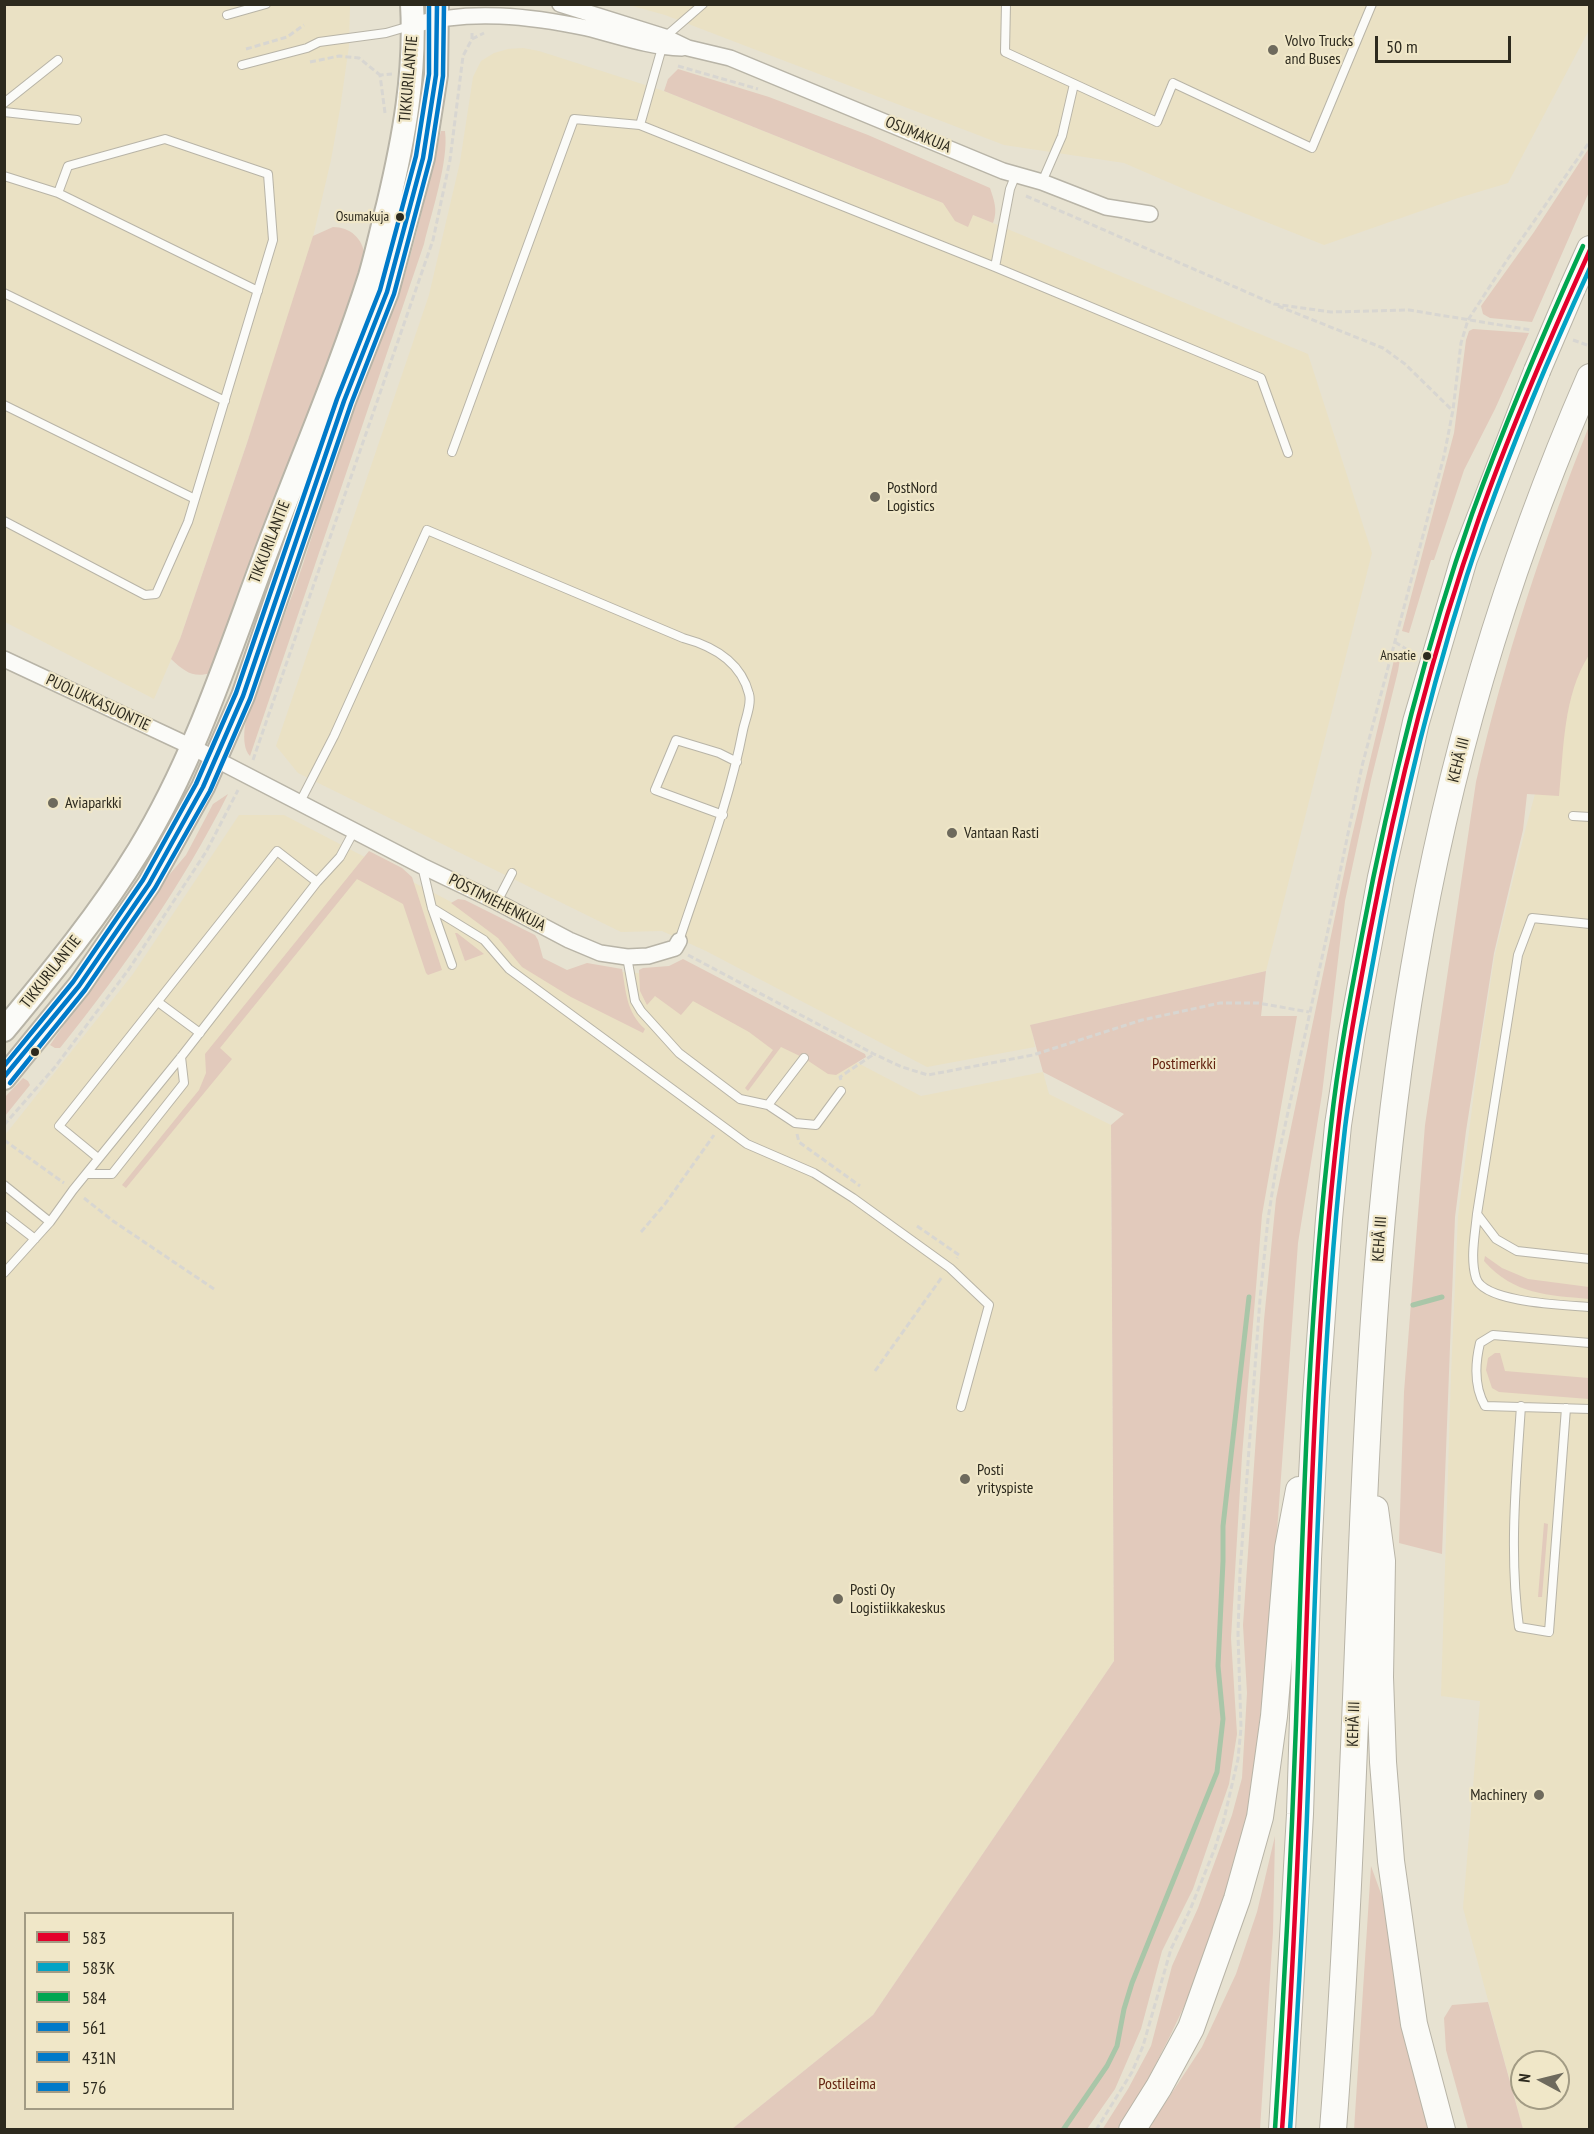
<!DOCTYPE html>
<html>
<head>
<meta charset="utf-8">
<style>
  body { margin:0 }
  #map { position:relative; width:1594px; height:2134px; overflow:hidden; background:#e7e2d1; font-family:"PT Sans Narrow",sans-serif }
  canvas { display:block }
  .frame { position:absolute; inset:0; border:6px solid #2d2a1e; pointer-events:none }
  .legend { position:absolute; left:24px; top:1912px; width:210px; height:198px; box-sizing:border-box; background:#f0e7c8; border:2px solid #a29b84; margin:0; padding:8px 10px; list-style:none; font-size:18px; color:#2d2a1e }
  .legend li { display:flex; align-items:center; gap:12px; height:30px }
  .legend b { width:30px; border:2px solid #a29b84 }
  .north { position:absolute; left:1510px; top:2050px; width:60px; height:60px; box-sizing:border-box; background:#f0e7c8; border:2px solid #a29b84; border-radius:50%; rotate:277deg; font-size:16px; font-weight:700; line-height:24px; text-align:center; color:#2d2a1e }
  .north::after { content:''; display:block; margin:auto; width:21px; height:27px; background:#6e6a5d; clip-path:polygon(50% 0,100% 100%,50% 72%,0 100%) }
  .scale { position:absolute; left:1375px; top:36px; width:136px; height:27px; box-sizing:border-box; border:3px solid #2d2a1e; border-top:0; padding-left:8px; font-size:18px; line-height:21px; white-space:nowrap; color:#2d2a1e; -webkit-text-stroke:4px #f0e7c8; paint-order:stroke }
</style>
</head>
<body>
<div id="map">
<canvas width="1594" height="2134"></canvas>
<div class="frame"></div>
<ul class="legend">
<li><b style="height:8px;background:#e4002b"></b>583</li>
<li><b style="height:8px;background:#02a3c5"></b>583K</li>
<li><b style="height:8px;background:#00a651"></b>584</li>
<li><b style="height:8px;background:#007ac9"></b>561</li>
<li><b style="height:8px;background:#007ac9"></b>431N</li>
<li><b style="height:8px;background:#007ac9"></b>576</li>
</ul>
<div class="north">N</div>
<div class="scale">50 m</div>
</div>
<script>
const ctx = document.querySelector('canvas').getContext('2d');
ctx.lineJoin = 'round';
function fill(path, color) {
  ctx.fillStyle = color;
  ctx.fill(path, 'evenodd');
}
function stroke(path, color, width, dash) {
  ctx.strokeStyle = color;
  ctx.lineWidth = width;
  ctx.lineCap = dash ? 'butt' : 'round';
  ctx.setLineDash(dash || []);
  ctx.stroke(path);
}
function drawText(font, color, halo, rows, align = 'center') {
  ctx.font = font + ' "PT Sans Narrow",sans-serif';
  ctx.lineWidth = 4.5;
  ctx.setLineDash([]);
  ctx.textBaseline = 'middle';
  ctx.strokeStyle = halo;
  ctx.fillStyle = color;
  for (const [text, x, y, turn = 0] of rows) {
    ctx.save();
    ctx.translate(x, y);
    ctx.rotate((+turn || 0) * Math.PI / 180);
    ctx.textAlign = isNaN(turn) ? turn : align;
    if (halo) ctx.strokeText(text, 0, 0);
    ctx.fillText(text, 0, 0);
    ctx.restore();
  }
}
const built = new Path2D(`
  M1589,4L1590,28L1508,183L1458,198L1324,245L1191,192L1124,163L1004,145L665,15L629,5Z
  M4,5H350L349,46L340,109L331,160L309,254L247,443L180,639L154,699L5,622Z
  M523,48L539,51L664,91L993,223L1308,354L1372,553L1266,971L1031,1025L1035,1047L927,1067L706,951L662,931L621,932L298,773L276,746L429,295L460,162L473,77L481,61L494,53L508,49Z
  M1589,610V2129H1523L1463,1908L1480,1701L1441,1696L1451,1376L1458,1216L1478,1063L1495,954L1524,835L1569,667ZM1522,2062H1558V2098H1522Z
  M239,815H284L530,943L529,959L566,978L582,969L693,977L921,1096L1043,1072L1049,1094L1111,1125L1114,1661L873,2015L732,2129L5,2130V1135L133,974ZM26,1914H232V2108H26Z`);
const green = new Path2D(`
  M678,69L769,97L868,135L990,188C994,200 998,210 993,223L973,215L968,227L955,221L943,203L664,91L668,79Z
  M441,131H445C449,161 431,214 424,244L250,756C229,732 273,646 283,619C313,545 331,466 356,390C366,358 386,329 397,298C416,244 427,187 441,131Z
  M1589,148V192L1532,322L1490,318L1483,314L1481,306L1534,232Z
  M333,227C350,227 363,238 365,257C365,263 363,270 362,276L302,439L292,452L211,673C193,678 185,672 171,659L180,639L247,443L313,236Z
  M1473,329L1529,333L1495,409L1464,470L1434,560H1431L1409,633L1402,631L1454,433L1466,340L1469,331Z
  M1589,426V655C1563,696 1564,748 1559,796L1527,794L1523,830L1494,953L1466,1131L1455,1217L1442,1554L1399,1543L1404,1392L1425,1125L1476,782C1504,660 1543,542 1589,426Z
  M1400,659L1398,671L1371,780L1345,901L1322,1094L1298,1243L1268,1656L1247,1818L1207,1958L1171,2034L1145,2085L1117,2129L1102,2130L1128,2089L1151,2046L1172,1966L1198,1908L1232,1815L1242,1778L1247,1693L1243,1625L1264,1320L1276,1199L1351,840L1394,660Z
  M228,794C182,886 124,968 60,1048H55L50,1045L164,881L186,855L213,804Z
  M369,851L402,868L412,877L442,970L428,975L426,973L403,904L357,879L220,1048L232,1059L126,1188L122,1185L199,1090L206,1073L205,1054Z
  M458,899L465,900L535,935L538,940L543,958L567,970L587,963L622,969C626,991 626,1012 645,1029L643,1033L571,997L522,967L498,938L451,903Z
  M455,933H457L484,954L465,961Z
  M683,959L865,1054L866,1057L836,1075L828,1074L804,1058L781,1047L748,1091L745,1088L773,1050L749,1032L693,1001L681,1015L655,996L647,1005L640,991L639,970L643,968L669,966Z
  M1266,971L1261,1016H1297L1262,1215L1242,1456L1231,1638L1237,1734L1229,1784L1193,1889L1162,1951L1141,2029L1115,2089L1087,2129H732L873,2015L1114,1661L1111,1125L1124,1114L1043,1072L1030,1025Z
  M23,1078L28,1081L30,1085L5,1116V1097Z
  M1485,1256L1502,1268L1528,1279L1589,1287V1299C1548,1295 1514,1295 1484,1261Z
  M1495,1353H1500L1505,1371L1589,1378V1399L1499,1392L1492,1388L1486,1370L1488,1358Z
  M1544,1523L1548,1524L1542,1597H1538Z
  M1275,1836L1273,1932L1260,2129H1148L1202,2047L1236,1974L1257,1912Z
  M1371,1866L1384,1902L1433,2129L1354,2130Z
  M1488,2002L1523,2129H1468L1446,2050L1444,2018L1452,2005Z`);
const stream = new Path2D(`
  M1413,1305L1442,1297
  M1063,2130L1107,2066L1117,2046L1124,2009L1132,1983L1217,1772L1223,1719L1218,1666L1223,1561V1526L1249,1297`);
const path = new Path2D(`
  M472,39L484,33
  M246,49L287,37L304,25
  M310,62L339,56L359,58L380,75
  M678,66L758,89
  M385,113L380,75L392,74
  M1026,196L1274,304L1331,312L1409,310L1531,330
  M1278,306L1383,348L1405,364L1452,410
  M1573,340L1590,346
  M1395,642L1406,649
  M253,760L433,240L450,160L463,56L472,39V33
  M688,955L874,1054L902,1067L928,1075L1033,1055L1142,1020L1220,1003H1258L1309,1012
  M841,1080L840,1077L874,1054
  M4,1125L55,1067L129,969L206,852L238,790
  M797,1134L799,1142L860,1186
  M4,1140L64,1183
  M84,1198L113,1221L214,1289
  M917,1226L959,1255L957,1258
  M641,1232L665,1204L714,1135
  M875,1371L942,1277
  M1096,2130L1132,2072L1143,2046L1171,1949L1190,1910L1215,1848L1224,1819L1238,1759L1241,1728L1238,1634L1240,1572L1260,1299L1268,1219L1277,1162L1327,935L1362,766L1444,456L1453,410L1461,343L1468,320L1507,260L1590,141`);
const lane = new Path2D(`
  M1006,4L1005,52L1157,122L1173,83L1312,148L1372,4
  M227,15L266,4
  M242,65L307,48L319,42L386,33L410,26
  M4,103L58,60
  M4,112L77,120
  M640,125L665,37L703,4
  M4,176L58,193L68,166L165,139L268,174L273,240L188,522L156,594L145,595L4,521
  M1042,182L1062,136L1074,84
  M58,193L258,291
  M995,267L1010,189L1016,174
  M4,293L225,401
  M4,405L195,499
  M452,452L574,119L640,125L995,267L1261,378L1288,453
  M300,802L334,736L427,530L683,638C713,646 741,662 749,694C752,704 745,720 743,730C729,803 702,871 679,941
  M723,815L655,790L676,740L719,753L737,762
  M1573,816L1590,817
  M422,866L432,908L452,965
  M497,902L512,873
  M432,908L484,940L509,969L747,1144L814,1173L853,1198L950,1268L989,1305L961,1407
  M1590,924L1532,918L1518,955L1477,1214L1496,1239L1517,1251L1590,1259
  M627,957L635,1001L641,1011L679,1053L740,1099L768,1105L795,1123L816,1125L841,1091
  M158,1002L200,1033
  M768,1105L804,1058
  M98,1158L59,1126L277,851L317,882
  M88,1174H112L184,1083L181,1057
  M4,1185L50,1222
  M1477,1214C1475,1235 1470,1258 1476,1278C1484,1303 1567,1305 1590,1307
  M4,1215L35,1239
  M4,1273L50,1222L73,1190L181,1057L317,882L340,857L354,831
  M1590,1343L1493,1335L1480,1343C1475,1364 1474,1387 1485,1406L1590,1409
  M1521,1406C1516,1480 1509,1554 1519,1627L1549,1632L1566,1408`);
const street = new Path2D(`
  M560,4L665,37L688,48L730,58L1003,171L1042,182L1106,207L1150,214
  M413,25C470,9 530,16 587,28C619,36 649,47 682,48
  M4,659L192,747L422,866L497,902L569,940L600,953L627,957L648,956L675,948L679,941`);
const primary = new Path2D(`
  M4,1030C52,972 100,914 139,850C197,755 230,648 269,545C303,455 341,367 370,276C377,252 382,228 388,205C404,138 416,73 412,4
  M4,1078L79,986L149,884L203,787L243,696L344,401L387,292L423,158L436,75L437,4`);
const highway = new Path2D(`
  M1572,289L1590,249
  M1375,1509L1382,1561L1380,1677L1383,1762L1391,1861L1414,2024L1442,2130
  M1132,2130L1159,2087L1191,2028L1237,1899L1260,1817L1274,1716L1288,1548L1299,1490
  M1282,2130L1300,1814L1308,1559L1316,1396L1329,1219L1338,1125L1352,1033L1381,877L1416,722L1464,559L1537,371
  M1333,2130C1348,1936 1354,1742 1362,1548C1370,1354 1381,1159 1414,968C1448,766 1508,565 1590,377`);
const highwayBridge = new Path2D(`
  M1537,371L1572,289`);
const bus1 = new Path2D(`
  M1282,2130C1292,1995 1298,1860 1303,1725C1310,1526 1315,1326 1338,1128C1345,1064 1357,1000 1369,937C1396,795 1431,654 1479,518C1511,427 1550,338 1590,250`);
const bus2 = new Path2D(`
  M1290,2130C1299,1996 1306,1863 1310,1729C1318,1529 1322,1328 1345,1128C1351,1078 1361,1028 1370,978C1397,824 1433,672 1484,524C1515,437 1551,352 1590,268`);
const bus3 = new Path2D(`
  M1275,2129C1284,1994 1291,1859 1296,1724C1303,1524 1307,1324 1331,1125C1338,1061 1350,998 1362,935C1389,792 1424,651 1472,514C1505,423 1543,334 1583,246`);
const bus4 = new Path2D(`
  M4,1077L79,986L149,884L203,787L243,696L344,401L387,292L423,158L436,75L437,4`);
const bus5 = new Path2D(`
  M10,1083L85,990L155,888L210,791L250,699L351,404L394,294L430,159L443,76L444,4`);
const bus6 = new Path2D(`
  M4,1066L73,982L143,880L196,784L236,693L337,399L380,290L416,156L429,74V4`);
const markers = [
  [1273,50,6,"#6e6a5d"],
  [400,217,5,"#2d2a1e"],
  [875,497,6,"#6e6a5d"],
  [1427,656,5,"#2d2a1e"],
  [53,803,6,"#6e6a5d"],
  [952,833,6,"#6e6a5d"],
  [35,1052,5,"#2d2a1e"],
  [965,1479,6,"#6e6a5d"],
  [838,1599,6,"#6e6a5d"],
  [1539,1795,6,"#6e6a5d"]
];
const busNames = [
  ["Osumakuja",389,217],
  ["Ansatie",1416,656]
];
const poiNames = [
  ["Volvo Trucks",1285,41],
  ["and Buses",1285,59],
  ["PostNord",887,488],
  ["Logistics",887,506],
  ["Aviaparkki",65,803],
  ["Vantaan Rasti",964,833],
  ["Posti",977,1470],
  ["yrityspiste",977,1488],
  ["Posti Oy",850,1590],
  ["Logistiikkakeskus",850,1608],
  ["Machinery",1527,1795,"right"]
];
const streetNames = [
  ["TIKKURILANTIE",409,79,-85],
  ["OSUMAKUJA",918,135,23],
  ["TIKKURILANTIE",270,542,-69],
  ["PUOLUKKASUONTIE",98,703,25],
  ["KEHÄ III",1459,760,-76],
  ["POSTIMIEHENKUJA",497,903,27],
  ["TIKKURILANTIE",51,972,-52],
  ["KEHÄ III",1380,1239,-86],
  ["KEHÄ III",1354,1724,-88]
];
const parkNames = [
  ["Postimerkki",1184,1064],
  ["Postileima",847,2084]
];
fill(built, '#eae1c4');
fill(green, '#e2cabc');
stroke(stream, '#a9c6a8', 5);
stroke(lane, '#b8b4a7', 10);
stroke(street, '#b8b4a7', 18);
stroke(primary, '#b8b4a7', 26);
stroke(highway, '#b8b4a7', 28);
stroke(path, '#d8d6d1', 3, [6, 3]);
stroke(lane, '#fbfbf8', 8);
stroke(street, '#fbfbf8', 15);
stroke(primary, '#fbfbf8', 22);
stroke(highway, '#fbfbf8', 26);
stroke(highwayBridge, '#b8b4a7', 28, []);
stroke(highwayBridge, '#fbfbf8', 26);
stroke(bus1, '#e4002b', 4.5);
stroke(bus2, '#02a3c5', 4.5);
stroke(bus3, '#00a651', 4.5);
stroke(bus4, '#007ac9', 4.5);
stroke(bus5, '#007ac9', 4.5);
stroke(bus6, '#007ac9', 4.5);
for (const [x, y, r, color] of markers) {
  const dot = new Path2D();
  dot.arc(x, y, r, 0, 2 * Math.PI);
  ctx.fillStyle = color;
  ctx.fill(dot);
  stroke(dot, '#f0e7c8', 2);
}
drawText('14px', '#2d2a1e', '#f0e7c8', busNames, 'right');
drawText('16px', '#2d2a1e', '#f0e7c8', poiNames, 'left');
drawText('16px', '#2d2a1e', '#f0e7c8', streetNames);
drawText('16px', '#63220f', '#f0e7c8', parkNames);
</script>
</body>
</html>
